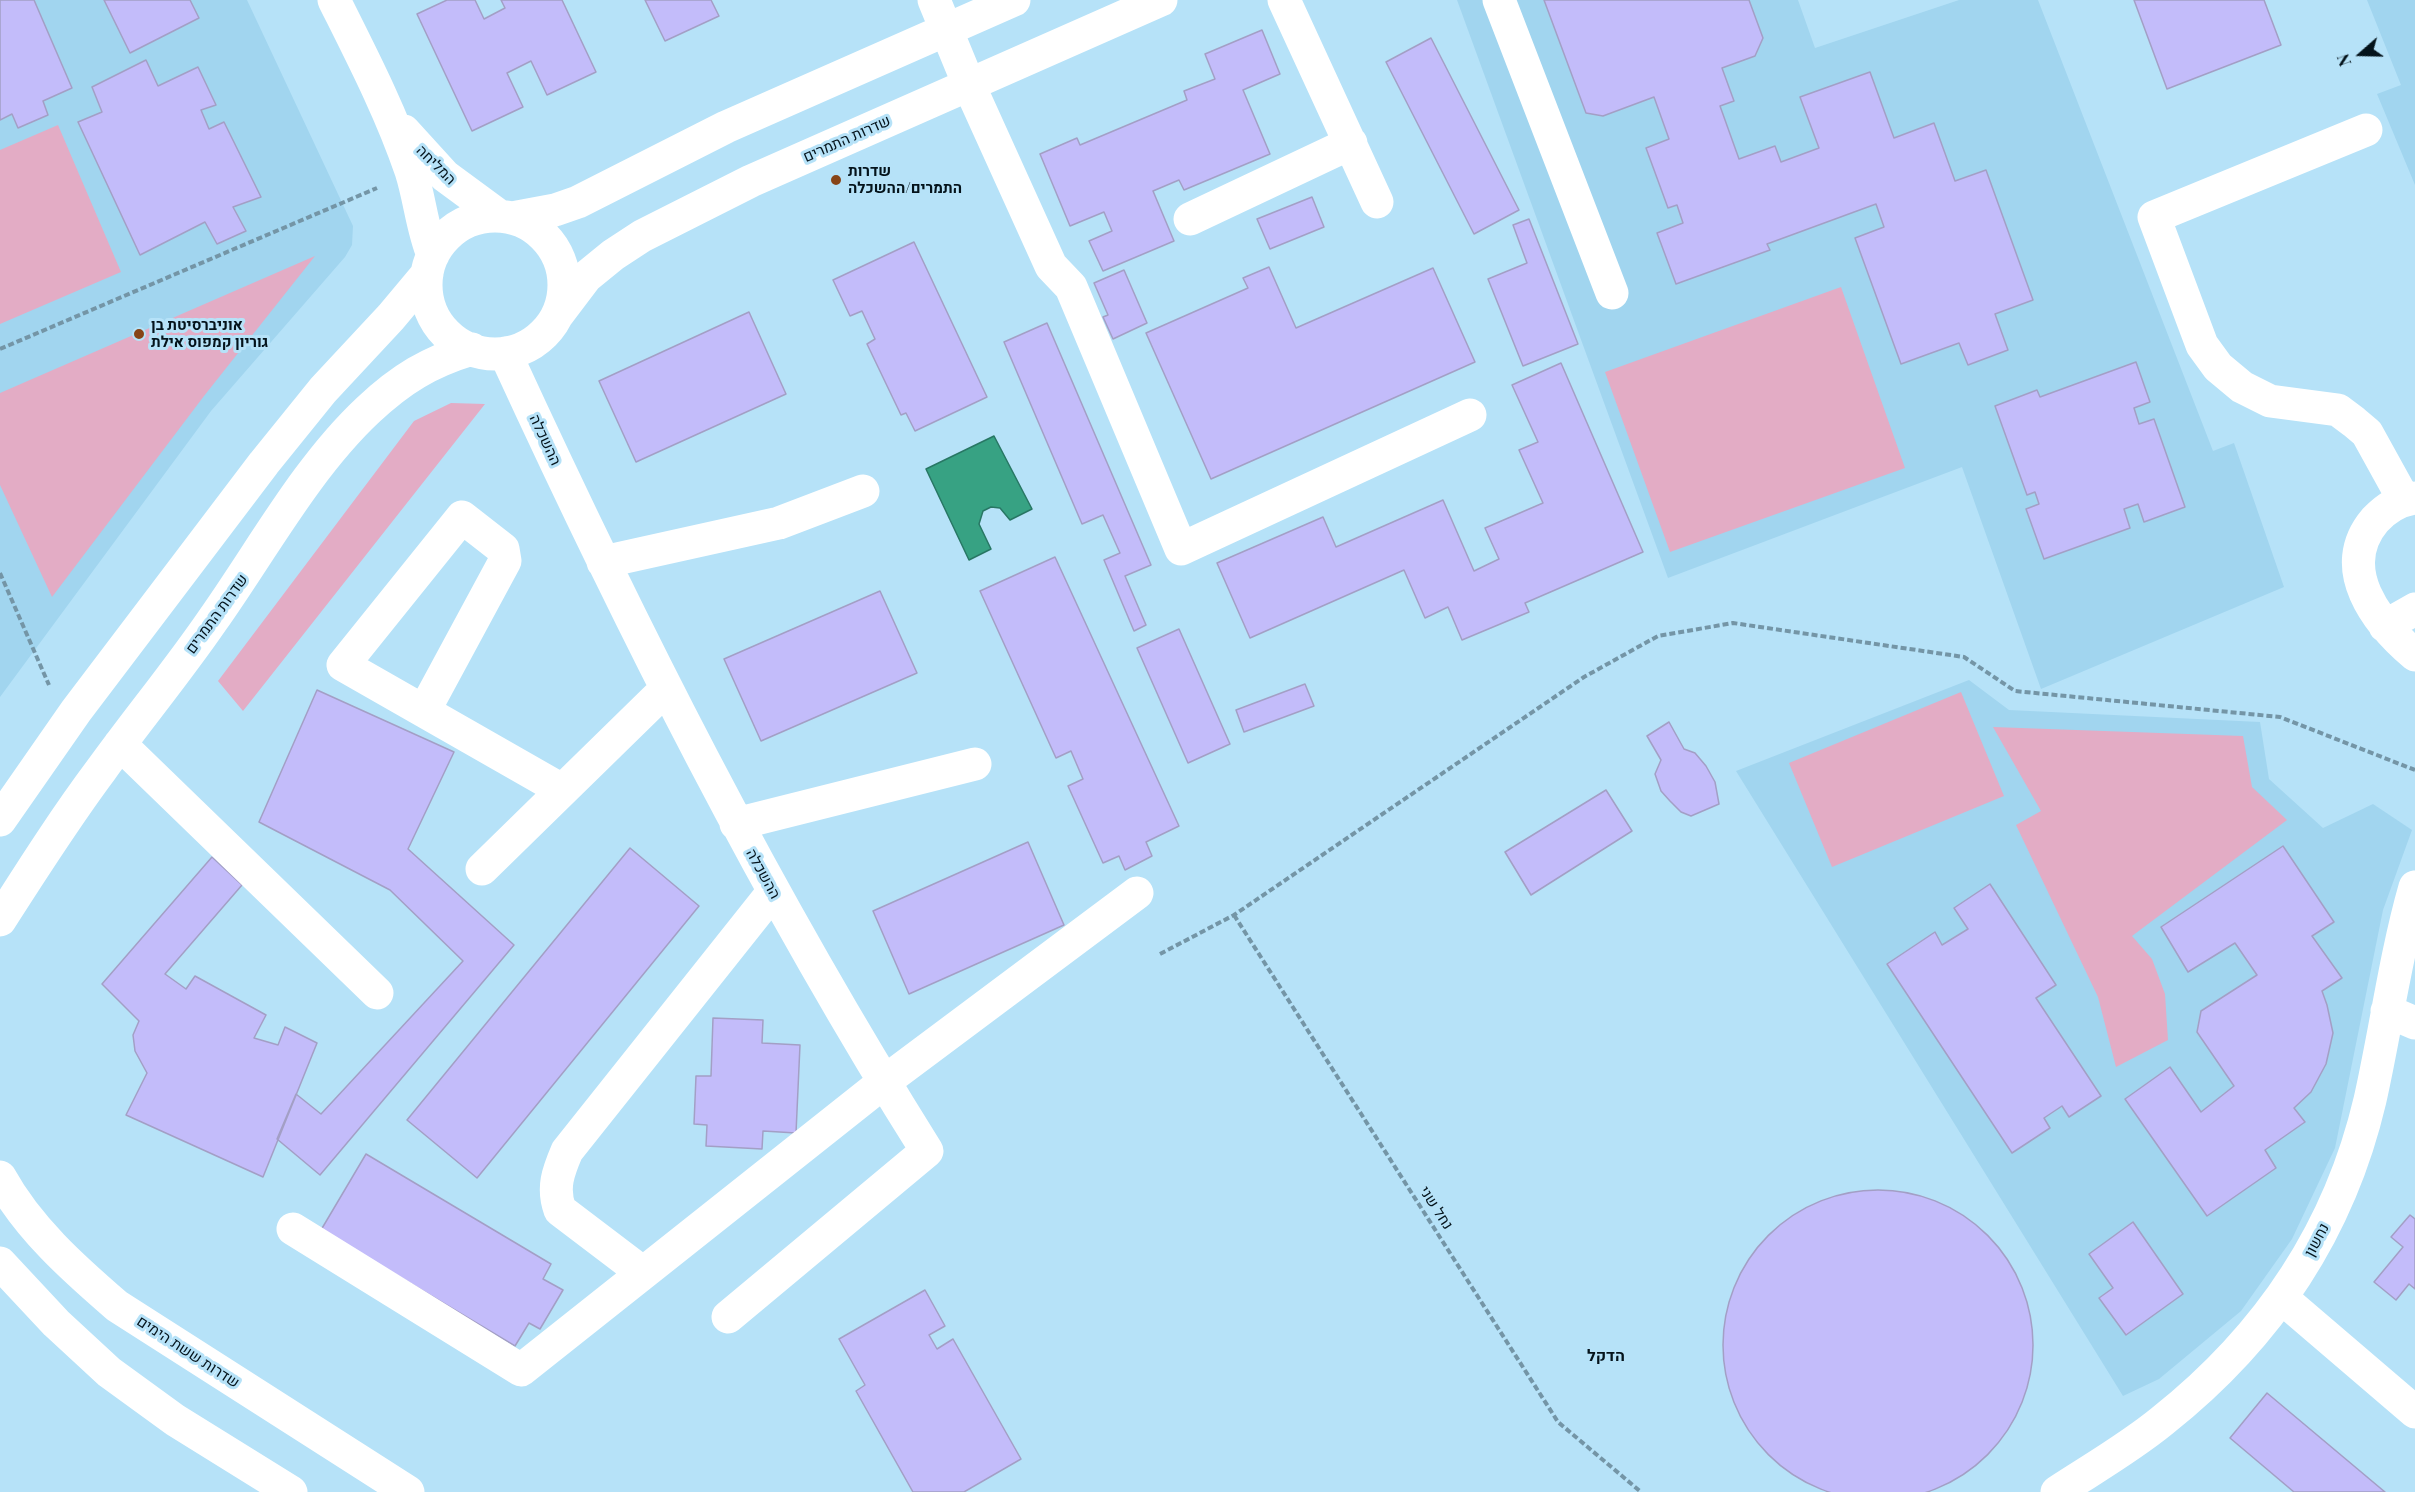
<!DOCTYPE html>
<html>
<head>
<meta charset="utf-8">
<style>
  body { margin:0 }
  #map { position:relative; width:2415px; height:1492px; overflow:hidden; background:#b6e2f8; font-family:"Playfair Display",serif }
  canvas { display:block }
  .north { position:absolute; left:2331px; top:24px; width:60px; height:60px; -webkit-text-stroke:4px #b6e2f8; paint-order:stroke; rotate:250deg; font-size:16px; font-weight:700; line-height:24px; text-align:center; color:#04131b }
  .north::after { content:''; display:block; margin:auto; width:21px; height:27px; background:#04131b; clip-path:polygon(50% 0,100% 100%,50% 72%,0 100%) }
</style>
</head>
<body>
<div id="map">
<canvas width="2415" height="1492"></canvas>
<div class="north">N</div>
</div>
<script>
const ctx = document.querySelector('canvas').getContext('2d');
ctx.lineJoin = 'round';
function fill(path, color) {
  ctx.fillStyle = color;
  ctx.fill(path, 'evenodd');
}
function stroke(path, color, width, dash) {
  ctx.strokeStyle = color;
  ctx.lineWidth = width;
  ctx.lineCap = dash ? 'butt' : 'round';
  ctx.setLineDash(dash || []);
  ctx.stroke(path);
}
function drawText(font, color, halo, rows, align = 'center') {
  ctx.font = font + ' "Playfair Display",Heebo,serif';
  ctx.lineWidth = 6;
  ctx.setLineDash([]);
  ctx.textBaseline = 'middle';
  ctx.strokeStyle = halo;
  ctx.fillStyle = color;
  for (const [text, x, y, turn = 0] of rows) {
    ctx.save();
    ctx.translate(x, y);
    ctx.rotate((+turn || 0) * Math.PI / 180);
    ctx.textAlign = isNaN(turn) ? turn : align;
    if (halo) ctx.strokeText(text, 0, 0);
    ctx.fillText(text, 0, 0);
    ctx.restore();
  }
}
const built = new Path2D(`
  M0,0H247L353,226L352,245L345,257L211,411L0,697Z
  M1457,0H1798L1815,48L1959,0H2038L2213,451L2234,443L2284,587L2041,689L1962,467L1668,578Z
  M2367,0H2415V185L2377,94L2401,85Z
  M1969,680L2009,710L2260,722L2269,779L2323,828L2373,804L2412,830L2383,910L2335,1148L2292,1239L2241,1311L2159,1379L2123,1396L1736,771Z`);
const green = new Path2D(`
  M58,125L121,272L0,324V150Z
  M315,256L204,396L52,597L0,485V393Z
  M1841,287L1905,468L1670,552L1605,372Z
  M451,403L485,404L243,711L218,681L414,421Z
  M1961,692L2004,796L1832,867L1789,763Z
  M1993,727L2243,736L2252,787L2287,820L2132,936L2152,959L2165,994L2168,1040L2116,1067L2098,997L2016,825L2041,811Z`);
const water = new Path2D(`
  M994,436L1032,509L1010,520L1000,508L991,507L983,511L979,524L991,549L969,560L926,469Z`);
const building = new Path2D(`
  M0,0H34L72,88L43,101L48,115L18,128L12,114L0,120Z
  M104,0H190L199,18L130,53Z
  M447,0H475L484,19L505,8L501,0H562L596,72L547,95L531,61L507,73L523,107L472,131L417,14Z
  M645,0H711L719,16L665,41Z
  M1544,0H1749L1763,38L1755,56L1722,68L1734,101L1720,106L1739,159L1775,146L1781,162L1819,148L1800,97L1870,72L1894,138L1934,123L1955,181L1986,170L2033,300L1995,314L2008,350L1968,365L1959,343L1901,364L1855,238L1884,227L1876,204L1767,244L1770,250L1676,284L1657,233L1683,223L1677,205L1668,208L1646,148L1669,139L1654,97L1603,116L1586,113Z
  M2134,0H2264L2281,45L2167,89Z
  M1262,30L1280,74L1243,90L1270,154L1184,190L1179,180L1153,191L1174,241L1103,271L1089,241L1112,231L1104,212L1070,226L1040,154L1077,138L1080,145L1187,100L1184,91L1215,79L1205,54Z
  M1431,38L1519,210L1474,234L1386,62Z
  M146,60L158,86L198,67L216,105L201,110L209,129L224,122L261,197L233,207L246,231L217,244L205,222L140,255L78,122L102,112L92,87Z
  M1312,197L1324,227L1270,249L1257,219Z
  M1529,219L1578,344L1523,366L1488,279L1527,263L1513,225Z
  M914,242L987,397L915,431L906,413L901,415L867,344L875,339L862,311L850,316L833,280Z
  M1269,267L1296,328L1433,268L1475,362L1211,479L1146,333L1248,288L1243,278Z
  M1124,270L1147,323L1113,339L1103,317L1108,315L1094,283Z
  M749,312L786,394L636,462L599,381Z
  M1047,323L1151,565L1125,576L1146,625L1134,631L1104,560L1120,553L1103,515L1082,524L1004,342Z
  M2136,362L2150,402L2134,408L2139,424L2154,419L2185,507L2144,522L2138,504L2124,509L2130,528L2044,559L2026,509L2039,504L2035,492L2027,495L1995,406L2037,390L2040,397Z
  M1561,363L1643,552L1525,603L1529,612L1462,640L1448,607L1425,618L1404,570L1250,638L1217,563L1323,517L1336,547L1443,500L1474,571L1499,559L1485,528L1543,503L1519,450L1538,442L1512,385Z
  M1055,557L1179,826L1146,842L1152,856L1125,870L1119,856L1103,863L1068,786L1083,779L1071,751L1056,758L980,591Z
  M880,591L917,673L761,741L724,659Z
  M1179,629L1230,744L1188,763L1137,648Z
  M1305,684L1314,706L1244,732L1236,710Z
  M317,690L454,752L408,849L514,945L320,1175L277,1139L296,1094L321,1114L463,961L390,890L259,822Z
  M1669,722L1684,749L1695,753L1706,766L1715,782L1719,804L1691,816L1681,812L1670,801L1661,791L1655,774L1661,760L1647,736Z
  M1606,790L1632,831L1531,895L1505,852Z
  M1028,842L1064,925L909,994L873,911Z
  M2283,846L2334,922L2312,936L2342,978L2322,991L2327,1005L2333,1033L2326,1064L2311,1092L2294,1108L2305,1122L2265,1150L2276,1168L2207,1216L2125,1099L2170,1067L2201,1112L2234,1086L2197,1032L2201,1011L2257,975L2235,943L2188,972L2161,927Z
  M630,848L699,906L477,1178L407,1120Z
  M212,857L242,885L165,974L186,989L195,976L266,1015L254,1038L278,1045L285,1027L317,1043L263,1177L126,1115L147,1073L135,1051L133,1035L139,1021L102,984Z
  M1990,884L2056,985L2036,998L2101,1096L2069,1117L2062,1106L2044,1118L2050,1128L2012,1153L1887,964L1935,932L1942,945L1968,929L1954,908Z
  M713,1018L763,1020L762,1043L800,1045L796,1133L763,1131L762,1149L706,1146L707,1125L694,1124L696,1076H711Z
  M366,1154L551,1264L543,1279L563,1290L540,1329L529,1323L515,1346L321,1230Z
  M1723 1345a155 155 0 1 1 310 0a155 155 0 1 1-310 0Z
  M2410,1215L2415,1219V1289L2409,1284L2396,1300L2374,1282L2403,1247L2391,1237Z
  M2133,1222L2183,1294L2126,1335L2099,1298L2113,1288L2089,1254Z
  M925,1290L945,1326L929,1335L937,1349L953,1339L1021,1459L964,1492H913L856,1391L865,1385L839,1339Z
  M2267,1393L2385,1492H2294L2230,1438Z`);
const path = new Path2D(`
  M0,349L377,188
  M0,573L49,685
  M1234,915L1558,1422L1641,1492
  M1160,954L1234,915L1584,677L1658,636L1733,623L1964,657L2015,691L2280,717L2415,770`);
const minor = new Path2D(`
  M334,0C362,56 391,112 411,171C420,199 422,229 433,255
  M934,0L969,85L1051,266L1071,287L1181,549L1470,415
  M1284,0L1377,202
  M1499,0L1612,293
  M2366,130L2154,217L2202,345L2218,367L2242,387L2270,401L2338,410L2354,422L2367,433L2404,500
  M404,131L445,176L498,215
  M426 285a69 69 0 1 1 138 0a69 69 0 1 1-138 0Z
  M512,218L555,210L578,202L726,127L1014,0
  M1190,219L1351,143
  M558,314L586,277L613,255L642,236L751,181L1161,0
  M505,353C631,627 766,895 927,1151L728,1317
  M2415,498C2399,500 2386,508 2375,520C2334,568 2377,623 2415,655
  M603,562L779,523L863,491
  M2385,626L2415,609
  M424,711L505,561L503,549L462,517L343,665L562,790
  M120,744L377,993
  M0,820L76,711L264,463L323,390L391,317L427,274
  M736,824L975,764
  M482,869L666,689
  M0,920C32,870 65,818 101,770C137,720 177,672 212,621C261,552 306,468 368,410C401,379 429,362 472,349
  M2387,1011L2415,1023
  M293,1229L521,1370L884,1082L1137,893
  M643,1273L560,1210C552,1188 558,1172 567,1151L773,892
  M2283,1299L2415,1412
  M2057,1492C2092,1469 2129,1448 2162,1421C2268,1337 2339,1232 2370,1100C2386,1029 2395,957 2415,887`);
const major = new Path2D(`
  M0,1177C28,1228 73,1268 117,1306L408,1492
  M0,1263L56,1323L109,1372L175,1420L291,1492`);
const markers = [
  [836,180,6,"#874417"],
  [139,334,6,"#874417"]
];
const streetNames = [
  ["שדרות התמרים",847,139,-24],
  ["המליחה",436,165,45],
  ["ההשכלה",545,440,65],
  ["שדרות התמרים",217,614,-54],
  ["ההשכלה",763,874,61],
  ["נחל שני",1436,1208,57],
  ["נחשון",2317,1240,-62],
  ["שדרות ששת הימים",188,1352,33]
];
const poiNames = [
  ["שדרות",848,171],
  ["התמרים/ההשכלה",848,188],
  ["אוניברסיטת בן",151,325],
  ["גוריון קמפוס אילת",151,342]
];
const neighbourhoodNames = [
  ["הדקל",1606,1356]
];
fill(built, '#a1d5ef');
fill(green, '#e3acc5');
fill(water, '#37a283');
stroke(water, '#287764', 1.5);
fill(building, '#c3bcfa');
stroke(building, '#a39fc5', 1.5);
stroke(path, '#7495a6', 4, [6, 3]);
stroke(minor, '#fff', 33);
stroke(major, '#fff', 33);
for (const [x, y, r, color] of markers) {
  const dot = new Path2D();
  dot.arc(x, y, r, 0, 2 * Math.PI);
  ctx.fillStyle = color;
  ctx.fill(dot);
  stroke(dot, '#b6e2f8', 2);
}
drawText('15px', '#04131b', '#b6e2f8', streetNames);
drawText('bold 15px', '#04131b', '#b6e2f8', poiNames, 'left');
drawText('bold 16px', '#04131b', '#b6e2f8', neighbourhoodNames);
</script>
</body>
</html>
